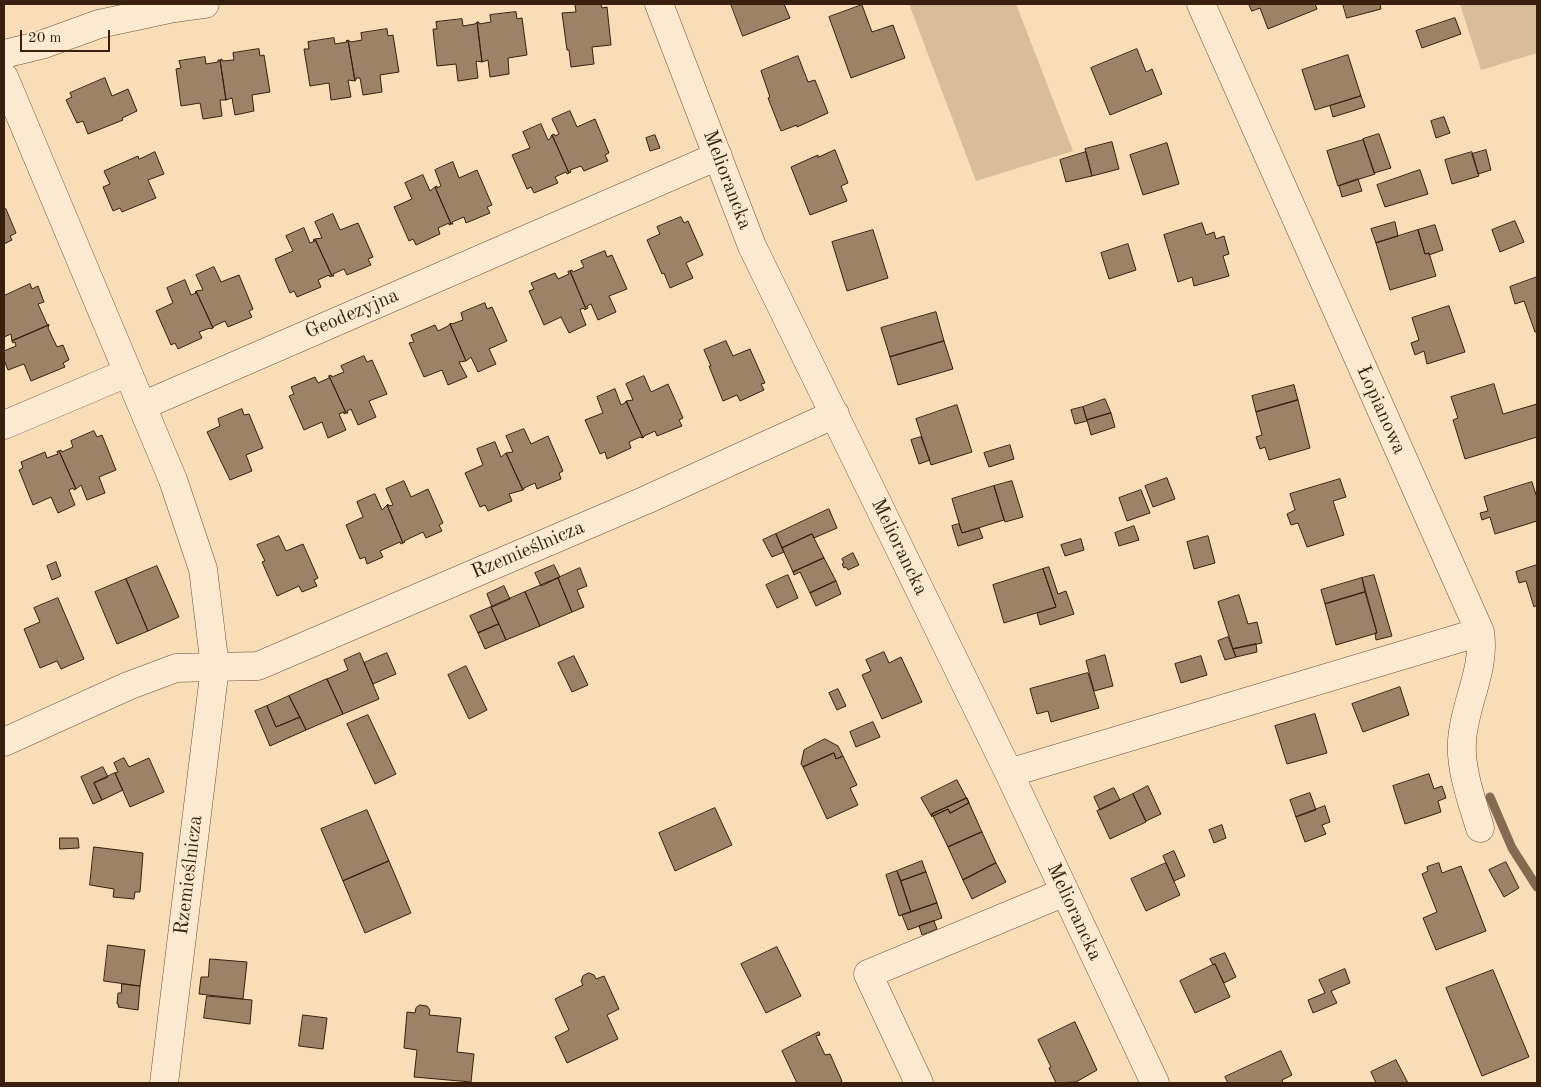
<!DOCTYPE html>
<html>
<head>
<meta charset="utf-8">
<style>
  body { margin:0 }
  #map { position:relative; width:1541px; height:1087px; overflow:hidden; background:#f9ddb7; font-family:"Old Standard TT",serif }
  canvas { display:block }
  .frame { position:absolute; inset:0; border:5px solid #381f0e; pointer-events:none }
  .scale { position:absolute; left:20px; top:30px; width:90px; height:22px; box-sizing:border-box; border:2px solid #381f0e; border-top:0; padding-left:6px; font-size:15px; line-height:18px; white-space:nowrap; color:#381f0e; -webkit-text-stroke:4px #fbe9d0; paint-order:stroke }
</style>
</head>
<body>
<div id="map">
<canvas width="1541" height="1087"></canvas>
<div class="frame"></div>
<div class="scale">20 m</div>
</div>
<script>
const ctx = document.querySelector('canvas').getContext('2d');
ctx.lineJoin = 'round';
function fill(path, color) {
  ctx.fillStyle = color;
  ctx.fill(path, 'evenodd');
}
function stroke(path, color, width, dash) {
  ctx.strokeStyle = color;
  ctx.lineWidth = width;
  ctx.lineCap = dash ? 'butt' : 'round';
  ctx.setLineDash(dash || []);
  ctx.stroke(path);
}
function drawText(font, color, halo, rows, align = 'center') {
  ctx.font = font + ' "Old Standard TT",serif';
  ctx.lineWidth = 4;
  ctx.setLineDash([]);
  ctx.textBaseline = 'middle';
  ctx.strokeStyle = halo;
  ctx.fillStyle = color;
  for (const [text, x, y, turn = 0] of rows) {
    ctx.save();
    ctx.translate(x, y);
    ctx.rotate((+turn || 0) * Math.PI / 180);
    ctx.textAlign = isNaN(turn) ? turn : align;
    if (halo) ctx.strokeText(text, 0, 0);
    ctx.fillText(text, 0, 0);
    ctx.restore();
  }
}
const green = new Path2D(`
  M909,4H1016L1073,151L976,181Z
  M1460,4H1537V53L1481,70Z`);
const stream = new Path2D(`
  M1490,797L1512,848L1537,887`);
const building = new Path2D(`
  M583,4H601L602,8L607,7L611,45L592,47L594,64L571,67L569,50H567L562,13L576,12L575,5Z
  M731,4H784L790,18L743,36Z
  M1249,4H1315L1317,9L1268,29L1260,8L1252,11Z
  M1343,4H1380L1381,9L1347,18Z
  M862,5L872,32L893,25L905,58L851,78L829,17Z
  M516,12L517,19L522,18L527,55L508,58L509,74L490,77L488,60L482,62L477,22H479V24L491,22L490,15Z
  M1455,18L1461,34L1422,48L1416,31Z
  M462,19L463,26L475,24L477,22L482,62L476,61L478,78L458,81L456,64L437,66L433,29H437L436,22Z
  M387,29L388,36L393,35L399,72L380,75L382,92L363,95L360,78H356V80L355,81L348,40L351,42L362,40L361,33Z
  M334,38L335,44L347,42L346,41L348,40L355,81L348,80L351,97L331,100L329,83L310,86L304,49H309L308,42Z
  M259,49L260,56L264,55L270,92L252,95L254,111L235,115L232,98L226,100L220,60L222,59V61L234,60L233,53Z
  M1137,49L1146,72L1152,69L1162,94L1110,115L1091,68Z
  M1348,55L1361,96L1315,110L1302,70Z
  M798,56L808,82L815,80L828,113L797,127V125L781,131L768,98L770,97L761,71Z
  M205,57L206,64L218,62V60H220L226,100H220L222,116L203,119L200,103L181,106L176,69L181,68L179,61Z
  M105,78L112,96L128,89L137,111L122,118L123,120L88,134L83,121L77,123L66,100L72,97L70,93Z
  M1361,96L1365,107L1333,117L1330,106Z
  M570,111L577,127L595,119L609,153L605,155L608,161L584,171L581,166L570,170L571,172L569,173L552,135L554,134L555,136L559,134L552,119Z
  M1444,117L1450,133L1436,138L1431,121Z
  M541,124L548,140L551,138V136L552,135L569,173L567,174L566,172L555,177L558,183L534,193L531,187L527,189L512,155L530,148L523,132Z
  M1379,134L1391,168L1374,173L1363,139Z
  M655,135L660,148L650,151L646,138Z
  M1363,140L1375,174L1338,186L1327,151Z
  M1112,142L1119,169L1092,176L1085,149Z
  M1167,143L1179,184L1143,195L1130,155Z
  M835,150L848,183L841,186L847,201L810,215L791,167L818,155V157Z
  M1486,150L1491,170L1478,174L1472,154Z
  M155,152L164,174L148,180L156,198L122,212L120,208L113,211L103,187L110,184L104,171L138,156L139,159Z
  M1086,152L1092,176L1066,182L1060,160Z
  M1472,152L1479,176L1452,184L1445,160Z
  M453,162L459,178L477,170L492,205L487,207L490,213L466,223L464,217L452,222L453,224H451L435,187L437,186V188L441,186L435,170Z
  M1420,170L1428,194L1385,207L1377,185Z
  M423,175L430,191L435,187L451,224L449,225V223L438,228L440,234L416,245L413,239L409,241L394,207L412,199L405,183Z
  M1358,179L1362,191L1342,197L1339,186Z
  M6,209L16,233L10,236L12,240L4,244V210Z
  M333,214L340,230L358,223L373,257L368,259L371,265L347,275L344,269L333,274L334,276H332L315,239L322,238L315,222Z
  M681,217L684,223L688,221L703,255L686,263L693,278L670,288L664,273L662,274L647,240L660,234L657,227Z
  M1515,221L1524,242L1500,252L1492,230Z
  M1395,222L1398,236L1376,243L1371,229Z
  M1202,223L1206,235L1214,232L1216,239L1224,236L1229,254L1223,256L1229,276L1194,286L1192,277L1178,282L1164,235Z
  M1435,225L1443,250L1429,255V253L1425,254L1418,230Z
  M304,228L310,243L315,241L313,240L315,239L332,276L330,277L329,275L318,280L321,287L297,297L294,291L290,293L275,259L293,251L286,236Z
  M873,230L888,278L847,291L832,242Z
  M1418,230L1425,254L1429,253L1436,276L1390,290L1376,243Z
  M1128,244L1136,270L1109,279L1101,253Z
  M605,251L607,257L612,255L627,289L609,296L616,312L598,320L591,304L587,306L588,308L586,309L570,271L572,270L573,272L584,267L581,261Z
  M214,267L221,282L239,275L253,309L249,311L252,317L228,327L225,321L214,326L213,328L196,291L203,290L196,275Z
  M570,271L586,309L585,310L583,308L580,310L586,325L569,333L561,317L544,325L529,291L534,289L531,283L555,273L558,279L569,274L568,272Z
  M1537,277V332H1535L1524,301L1515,304L1510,287Z
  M185,280L191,295L196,293L195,292L196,291L213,328L211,329L210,328L199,332L202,338L178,349L175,343L171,345L156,311L173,303L167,288Z
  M30,284L32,289L38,286L44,302L38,304L47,324L49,325L12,341L11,334L4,337V296Z
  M485,303L487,309L492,307L507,341L489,349L496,364L478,372L471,357L466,361L450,324L451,323L452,324L463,320L461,313Z
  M1449,306L1465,352L1427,364L1424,351L1415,355L1411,343L1419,340L1412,318Z
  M936,312L944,341L890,357L881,328Z
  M450,324L466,361L459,362L467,377L448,385L442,370L424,377L409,343L414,342L411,335L435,325L438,331L448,326Z
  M49,325L48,328L57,347L63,345L69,360L63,363L65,367L31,381L24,364L8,370L4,360V351L16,346L15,342L13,343L12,341Z
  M726,341L733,356L750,349L765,383L761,384L764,390L740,401L737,395L723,401L709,366H711L704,350Z
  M944,341L953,369L898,385L890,357Z
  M364,356L367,362L372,360L387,394L369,401L376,417L358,425L351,409L347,411L348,413H346L329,376L331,375L332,377L344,372L341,366Z
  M329,376L346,413L344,414V412L339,414L346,430L328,438L322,422L304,430L289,396L294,394L291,387L315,377L318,383L329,378Z
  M644,376L651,392L668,384L683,418L679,420L682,426L657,436L655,431L644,436V437L643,438L626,401L633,400L626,384Z
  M1494,384L1503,414L1537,404V437L1465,459L1453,420L1458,418L1451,397Z
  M1294,385L1298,400L1256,412L1252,396Z
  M615,389L621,405L625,403L626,401L643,438L640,437L629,442L631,448L607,459L605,452L600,454L585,420L603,413L597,397Z
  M1105,399L1111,413L1087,420L1083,407Z
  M1298,400L1310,448L1269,460L1265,447L1260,449L1256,437L1262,435L1256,412Z
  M957,405L972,452L931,465L916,419Z
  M1083,407L1087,421L1075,424L1071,410Z
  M242,409L244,415L249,414L263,448L246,455L252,471L230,480L207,432L220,426L218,419Z
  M1111,413L1115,427L1091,435L1087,420Z
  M524,429L531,444L548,436L563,471L559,473L561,479L537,489L535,483L524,488V489L523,490L506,453L513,452L506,436Z
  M94,431L97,437L102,435L116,470L99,477L105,493L87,500L81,485L76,489L59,451L61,450L62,452L73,447L71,441Z
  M921,437L930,460L919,464L911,440Z
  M495,442L501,457L506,453L523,490L509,494L512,501L488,511L485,505L480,507L465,473L483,465L477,449Z
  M1010,445L1014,459L989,467L984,453Z
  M59,451L76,489L74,490L73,488L69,490L75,505L58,513L51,497L33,505L19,470L23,468L21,462L45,452L47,458L58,454L57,452Z
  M1167,478L1175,499L1153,507L1145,486Z
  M1340,479L1346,497L1333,501L1344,535L1307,547L1298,523L1291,525L1287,514L1295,510L1290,494Z
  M404,481L411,497L428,489L443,523L439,525L442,531L426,538L423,532L404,541L405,542L403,543L387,505L388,504L389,506L393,505L386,489Z
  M1012,481L1023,517L1005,522L994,486Z
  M1532,482L1537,498V521L1495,534L1490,517L1482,520L1480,513L1488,511L1484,497Z
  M994,486L1004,520L962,533L952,499Z
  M1141,490L1150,513L1127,521L1119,498Z
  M375,494L382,510L387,505L403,543L401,544L400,542L380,551L383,557L367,564L365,557L360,559L346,525L363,517L357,502Z
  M829,509L837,528L814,538L812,534L782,548L776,534Z
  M959,524L962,533L979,528L983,538L958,546L952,526Z
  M1134,526L1139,540L1119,546L1115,533Z
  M776,534L784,552L772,557L763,540Z
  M812,534L824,558L793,572L782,548Z
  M279,536L286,551L303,544L318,578L314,580L317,586L302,592L299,586L277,596L262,562L265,561L257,545Z
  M1208,536L1215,563L1194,569L1187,542Z
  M1081,539L1084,550L1065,556L1061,545Z
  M853,553L859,565L848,570L846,567L844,568L842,564L844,563L842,559Z
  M824,558L836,581L810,593L800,572L794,575L793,572Z
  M56,562L61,576L52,580L47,566Z
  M554,565L560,577L541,586L535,573Z
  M1537,565V605L1534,607L1526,581L1519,583L1516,572Z
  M157,566L179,617L148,631L126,579Z
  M1049,567L1058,594L1066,591L1074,614L1040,625L1037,613L1056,607L1043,569Z
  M580,568L587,586L577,590L584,607L572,612L558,578Z
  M1043,569L1056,607L1004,623L993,585Z
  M788,575L798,598L777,608L766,585Z
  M1374,575L1392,636L1376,640L1375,633H1377L1362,578Z
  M558,578L572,612L540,626L525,592Z
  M1362,578L1365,592L1325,604L1321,590Z
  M126,579L148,631L117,644L95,592Z
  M836,581L841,594L816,606L810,593Z
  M504,586L510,599L492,607L487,594Z
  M525,592L540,626L506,640L491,607Z
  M1365,592L1377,633L1336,645L1325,604Z
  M1239,595L1248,624L1257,622L1262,643L1233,649L1218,602Z
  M58,598L84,659L61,669L57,661L40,668L24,629L40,622L34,608Z
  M491,607L499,624L478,633L470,616Z
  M499,624L506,640L485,649L478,633Z
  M1228,637L1236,657L1225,660L1218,641Z
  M1256,644L1257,652L1236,657L1233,649Z
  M884,652L889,663L901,657L922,702L882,719L862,675L871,671L866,660Z
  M360,653L379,699L343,714L327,679L348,670L344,660Z
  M387,653L396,674L373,684L364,663Z
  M1105,655L1113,686L1094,691L1086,661Z
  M574,656L588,685L572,692L558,663Z
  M1201,656L1207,675L1181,683L1175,664Z
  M466,666L487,710L469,719L448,675Z
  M1088,673L1099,708L1051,722L1048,711L1037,714L1030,689Z
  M327,679L343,714L306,730L289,696Z
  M1400,687L1409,715L1363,732L1352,704Z
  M838,689L846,706L837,710L829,693Z
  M289,696L300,717L276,727L267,706Z
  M267,706L276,727L300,717L306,730L270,746L255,711Z
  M1315,714L1327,753L1287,764L1275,726Z
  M368,715L396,774L375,784L347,724Z
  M873,722L880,737L856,747L850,732Z
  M825,739L838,746L843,756L836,759L834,753L803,767L801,764L804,750Z
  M834,753L836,759L843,756L857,785L850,788L858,805L827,819L803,767Z
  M124,758L129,767L149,758L164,792L130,807L115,773L118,772L114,763Z
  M103,767L108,777L94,783L102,800L93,804L81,777Z
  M115,773L123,790L102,800L94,783Z
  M1429,774L1434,789L1442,786L1446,798L1438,801L1441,812L1405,824L1393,786Z
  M957,780L969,803L967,798L932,814V817L921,798Z
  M1148,786L1161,814L1146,821L1133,794Z
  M1114,788L1120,800L1100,810L1094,797Z
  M1310,793L1316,810L1296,817L1290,800Z
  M1133,794L1146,822L1110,839L1097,811Z
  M967,798L969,803L950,813L948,809L933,816L932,814Z
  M969,803L982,832L948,847L933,816L948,809L950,813Z
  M1325,806L1330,822L1322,825L1326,834L1305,842L1296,817Z
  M715,808L732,845L675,871L659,833Z
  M367,810L389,861L343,881L321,829Z
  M1222,825L1226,838L1214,843L1209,830Z
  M982,832L996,863L963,880L948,847Z
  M60,838H78L79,848L60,849Z
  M94,847L143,853L140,892H135L134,899L113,897L114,889L90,885Z
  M1174,851L1185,876L1174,881L1163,856Z
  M389,861L411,913L365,933L343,881Z
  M922,861L926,872L901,881L897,871Z
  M1506,862L1519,888L1504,897L1489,870Z
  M996,863L1006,882L972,899L963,880Z
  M1166,863L1180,895L1146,911L1131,879Z
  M1439,863L1442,873L1461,866L1486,931L1436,950L1423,918L1437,912L1422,874L1428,871L1427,867Z
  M897,871L911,912L899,916L886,875Z
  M926,872L937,903L911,912L901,881Z
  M937,903L942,918L908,930L902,915Z
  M934,921L937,929L922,935L919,926Z
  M108,945L145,950L140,986L104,981Z
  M777,947L801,996L766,1013L741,964Z
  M1225,953L1236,977L1224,983L1215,964L1213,965L1210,959Z
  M210,959L247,962L243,999L199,994L201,977H208Z
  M1215,964L1230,997L1195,1013L1180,981Z
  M1345,969L1350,983L1331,991L1337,1003L1313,1013L1308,1000L1325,993L1319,980Z
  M1493,970L1529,1057L1482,1076L1446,988Z
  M589,973L594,975L596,979L604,976L619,1009L607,1015L618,1039L567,1063L555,1037L569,1030L555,999L583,985L581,981L583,976Z
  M122,984L140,986L138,1010L118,1007L119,1005L117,1004L118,993H121Z
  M207,996L252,1000L250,1024L204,1018Z
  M420,1005L427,1006L430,1010L429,1015L461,1018L457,1052L474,1054L471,1082L414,1077L417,1050L404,1048L407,1012L415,1013L416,1008Z
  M303,1015L327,1018L323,1049L299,1046Z
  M1075,1022L1097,1070L1076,1082L1056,1083L1049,1068L1051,1067L1038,1040Z
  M819,1032L820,1035L816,1036L825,1055L830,1054L842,1081L839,1083H797L782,1051Z
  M1281,1051L1292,1075L1282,1080L1283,1083H1228L1225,1077Z
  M1396,1060L1408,1083H1376L1371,1072Z`);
const minor = new Path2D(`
  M659,4L752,246L1009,773L1155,1083
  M1201,4L1480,632C1486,670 1464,704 1462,741C1460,770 1472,801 1480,828
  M4,54L41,45L99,24L169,9L205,4
  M4,77L173,480L203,569L215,667L176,668L128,686L4,742
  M142,406L718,156
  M4,425L127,373
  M1009,773L1480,632
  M164,1083L215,667L258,666L646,500L835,414
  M919,1083L868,974L1065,892`);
const streetNames = [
  ["Meliorancka",727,180,69],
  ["Geodezyjna",352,314,-23],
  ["Łopianowa",1381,410,66],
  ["Meliorancka",899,547,64],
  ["Rzemieślnicza",528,550,-23],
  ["Rzemieślnicza",189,875,-83],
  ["Meliorancka",1074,912,65]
];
fill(green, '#d8bd9a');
stroke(stream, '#846a51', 9);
fill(building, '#9c8266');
stroke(building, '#381f0e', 1);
stroke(minor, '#684e38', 29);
stroke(minor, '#fbe9d0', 28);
drawText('20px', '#381f0e', '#fbe9d0', streetNames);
</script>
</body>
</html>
